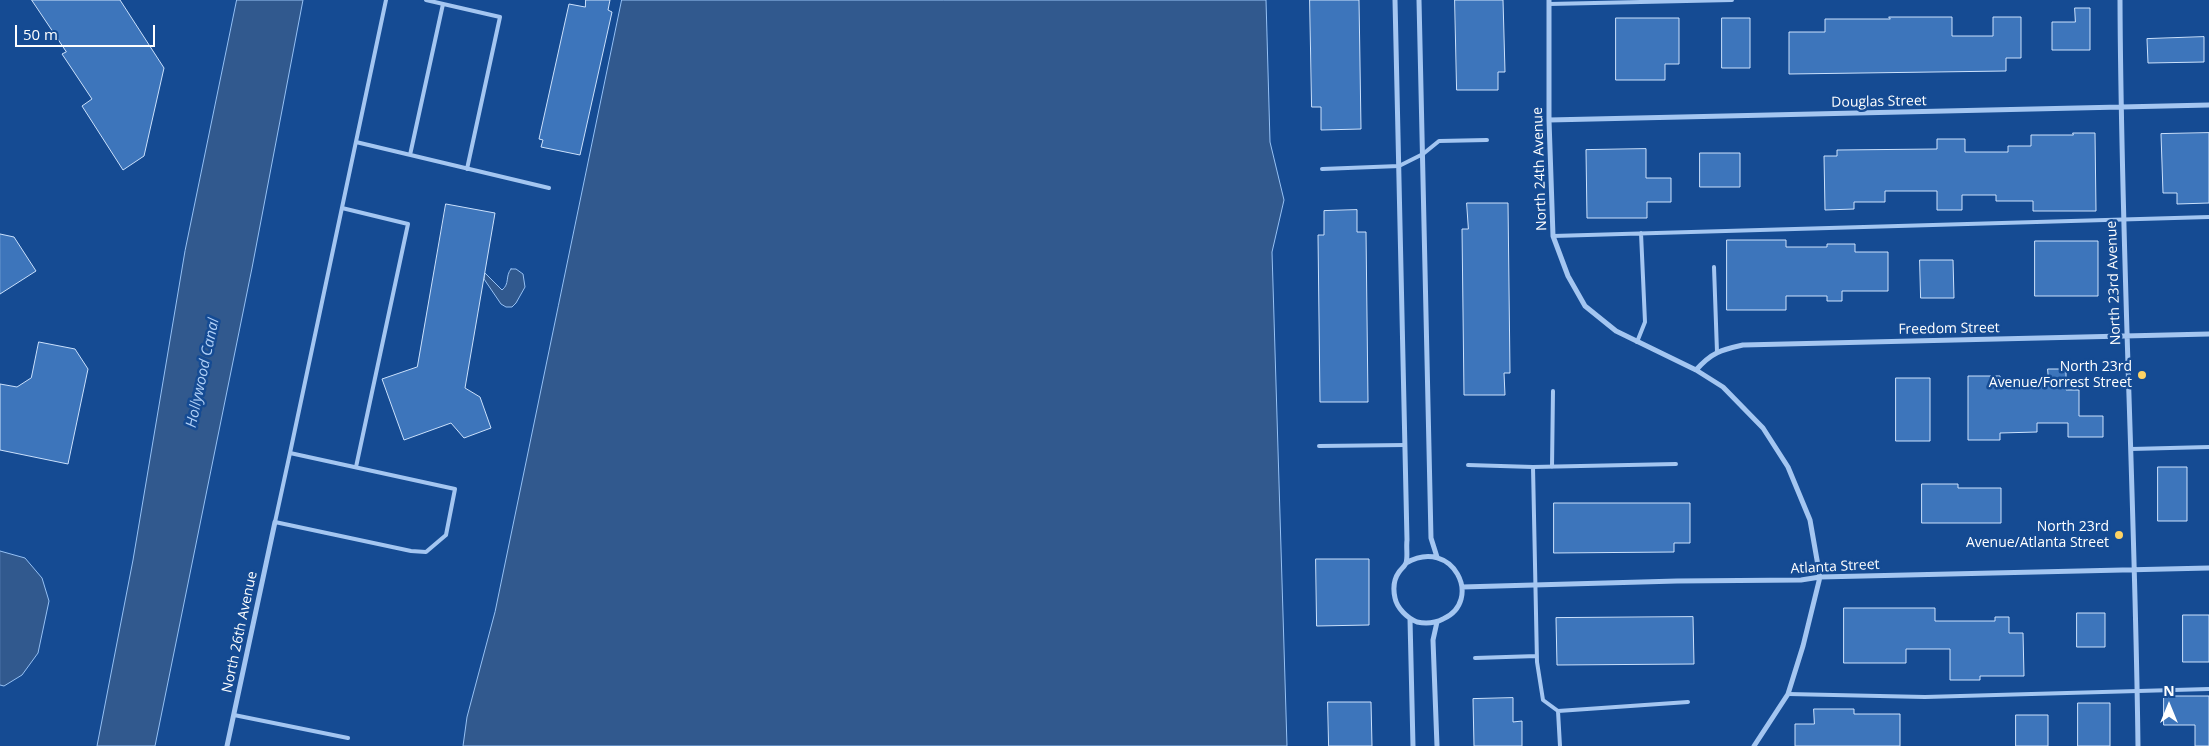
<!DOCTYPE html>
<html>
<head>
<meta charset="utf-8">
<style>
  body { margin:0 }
  #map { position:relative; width:2209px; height:746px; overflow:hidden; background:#154b93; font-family:"Open Sans",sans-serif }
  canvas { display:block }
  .north { position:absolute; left:2144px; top:681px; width:50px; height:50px; -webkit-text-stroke:4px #154b93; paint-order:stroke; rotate:0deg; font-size:14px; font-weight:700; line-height:20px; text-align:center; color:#fff }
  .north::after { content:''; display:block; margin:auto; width:18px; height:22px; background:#fff; clip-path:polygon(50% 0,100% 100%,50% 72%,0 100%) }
  .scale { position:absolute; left:15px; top:25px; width:140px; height:22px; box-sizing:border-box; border:2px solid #fff; border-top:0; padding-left:6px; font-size:15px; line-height:18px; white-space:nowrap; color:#fff; -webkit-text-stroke:4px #154b93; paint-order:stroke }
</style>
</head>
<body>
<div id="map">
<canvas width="2209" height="746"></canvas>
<div class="north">N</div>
<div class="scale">50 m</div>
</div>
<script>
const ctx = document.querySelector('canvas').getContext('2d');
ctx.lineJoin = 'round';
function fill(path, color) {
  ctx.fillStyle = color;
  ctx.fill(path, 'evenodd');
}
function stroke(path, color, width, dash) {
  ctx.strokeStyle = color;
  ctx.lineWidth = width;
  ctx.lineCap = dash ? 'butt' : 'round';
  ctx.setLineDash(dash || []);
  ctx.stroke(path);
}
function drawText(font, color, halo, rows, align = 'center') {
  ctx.font = font + ' "Open Sans",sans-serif';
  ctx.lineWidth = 5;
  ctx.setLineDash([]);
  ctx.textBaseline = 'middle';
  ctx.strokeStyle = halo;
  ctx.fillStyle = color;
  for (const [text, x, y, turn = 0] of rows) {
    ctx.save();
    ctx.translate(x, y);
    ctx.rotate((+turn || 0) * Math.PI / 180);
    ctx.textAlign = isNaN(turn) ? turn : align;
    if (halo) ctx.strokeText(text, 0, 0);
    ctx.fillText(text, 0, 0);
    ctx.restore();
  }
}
const water = new Path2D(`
  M237,0H303L252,268L155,746H97L133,560L185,251Z
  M622,0H1266L1270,142L1284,200L1272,252L1287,746H463L467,717L495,612Z
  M511,269H516L523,274L525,287L516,303L512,307H506L501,304L484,279L485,273L502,290C510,284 505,276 511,269Z
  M0,551L25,558L42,578L49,601L38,653L22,675L4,686L0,685Z`);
const building = new Path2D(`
  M32,0H120L164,68L144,156L123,170L82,106L92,99L62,54L66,52Z
  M586,0H610L608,10L612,12L580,155L541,147L543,140L539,139L569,4L585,7Z
  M1310,0H1359L1361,129L1321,130V107H1312Z
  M1455,0H1503L1505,72H1498V90H1457Z
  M2075,8H2090V50H2052V22H2075Z
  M1889,17H1952V36H1993V17H2021V58H2006V71L1789,74V32H1825V19H1890Z
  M1616,18H1679V64H1665V80H1616Z
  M1722,18H1750V68H1722Z
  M2204,37V62L2148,63L2147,39Z
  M2073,133H2095L2096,211H2033V201H1996V195H1962V210H1937V191H1885V202H1854V209L1825,210L1824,156H1837V150L1937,149V139H1965V152H2008V146H2031V135H2073Z
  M2209,133V203L2177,204V193H2163L2161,134Z
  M1646,149V178H1671V202H1647V218H1587L1586,150Z
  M1700,153H1740V187H1700Z
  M1467,203H1508L1510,373H1504L1505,395H1464L1462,229H1468Z
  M446,204L495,213L465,388L480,397L491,428L464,438L451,423L404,440L382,379L417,367Z
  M1357,210V232H1366L1368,402H1320L1318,235H1324V211Z
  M0,234L14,237L36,271L0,294Z
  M1727,240H1786V247H1827V244H1855V252H1888V291H1842V301H1827V296H1786V310H1727Z
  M2035,241H2098V296H2035Z
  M1920,260H1953L1954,298H1921Z
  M39,342L75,349L88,369L68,464L0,450V384L17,387L31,378Z
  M2048,369H2066V390H2079V416H2103V437H2068V423H2037V432L2000,433V440H1968V376H2000V380L2048,379Z
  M1896,378H1930V441H1896Z
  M2158,467H2187V521H2158Z
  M1922,484H1958V488H2001V523H1922Z
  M1554,503H1690V543H1674V552L1554,553Z
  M1316,559H1369V625L1317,626Z
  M1844,608H1935V621H1995V617H2009V633H2023L2024,676H1980V680H1950V649H1906V663H1844Z
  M2077,613H2105V647H2077Z
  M2183,615H2209V662H2183Z
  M1693,617L1694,664L1557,665L1556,618Z
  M2164,696H2209V746H2195V725H2164Z
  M1513,698V722L1522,721V746H1474L1473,699Z
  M1328,702H1371L1372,746H1329Z
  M2078,703H2110V746H2078Z
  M1814,709H1854V714H1900V746H1795V724H1814Z
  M2016,715H2048V746H2016Z`);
const service = new Path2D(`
  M426,0L500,17L467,169
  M1549,4L1732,0
  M356,142L549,188
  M410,155L443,4
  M1322,169L1399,166L1423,154L1439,141L1487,140
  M342,208L408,224L356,467
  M1553,236L2209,217
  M1714,267L1717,352
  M1637,342L1645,322L1641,233
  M1319,446L1405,445
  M2131,449L2209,447
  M290,453L455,489L446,535L426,552L411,551L275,522L290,453L386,0
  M1676,464L1533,467L1537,662L1543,700L1558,711L1688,702
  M1468,465L1533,467
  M1552,467L1553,391
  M1475,658L1537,656
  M1788,694L1925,697L2209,689
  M1558,711L1560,746
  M234,715L348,738`);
const minor = new Path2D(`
  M1395,0L1407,540C1406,547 1408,557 1406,563C1405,566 1401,569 1399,572C1394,579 1393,589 1395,598C1397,608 1407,618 1417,622C1426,624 1435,623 1443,619C1484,601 1453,536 1406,563
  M1419,0L1431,538L1437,557
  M1549,0V120L1553,236L1568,276L1585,306L1616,331L1696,370L1723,387L1763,428L1788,467L1810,520L1820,577L1803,646L1788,694L1754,746
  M2120,0C2121,249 2135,497 2138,746
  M1549,120L2209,105
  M1696,370C1712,352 1721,350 1743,345L2209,334
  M1462,587L1677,581L1801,580L1820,577L2209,568
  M1410,619L1413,746
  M227,746L275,522
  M1437,746L1433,640L1437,622`);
const markers = [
  [2142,375,5,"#ffd364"],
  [2119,535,5,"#ffd364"]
];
const streetNames = [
  ["Douglas Street",1879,102,-1],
  ["North 24th Avenue",1540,169,-92],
  ["North 23rd Avenue",2114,283,-92],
  ["Freedom Street",1949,329,-1],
  ["Atlanta Street",1835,567,-3],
  ["North 26th Avenue",240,632,-78]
];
const poiNames = [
  ["North 23rd",2132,367],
  ["Avenue/Forrest Street",2132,383],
  ["North 23rd",2109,527],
  ["Avenue/Atlanta Street",2109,543]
];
const waterNames = [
  ["Hollywood Canal",203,373,-78]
];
fill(water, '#31598e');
stroke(water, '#96c1f4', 1);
fill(building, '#3d75bb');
stroke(building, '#cbe1fc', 1);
stroke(service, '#a4c6f1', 4);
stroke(minor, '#a4c6f1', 5);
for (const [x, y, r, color] of markers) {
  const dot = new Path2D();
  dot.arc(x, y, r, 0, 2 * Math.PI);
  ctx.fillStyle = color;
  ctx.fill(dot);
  stroke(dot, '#154b93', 2);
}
drawText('14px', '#fff', '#154b93', streetNames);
drawText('14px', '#fff', '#154b93', poiNames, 'right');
drawText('italic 15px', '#b0d0f8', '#154b93', waterNames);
</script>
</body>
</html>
